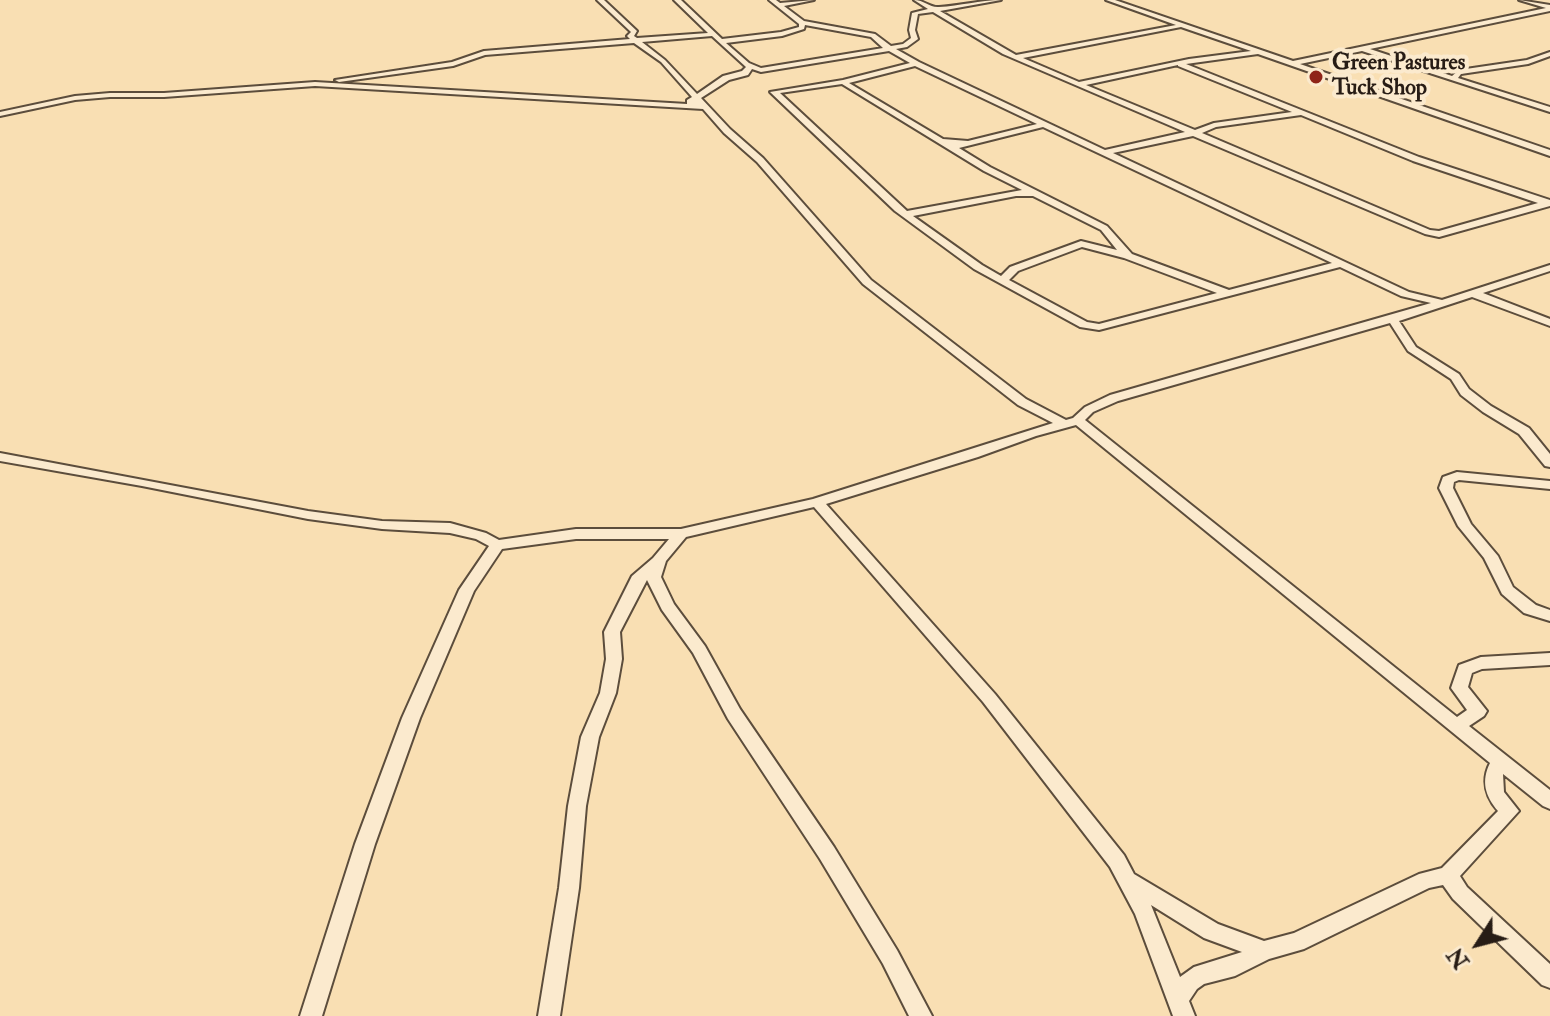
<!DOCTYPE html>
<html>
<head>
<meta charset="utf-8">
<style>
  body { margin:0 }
  #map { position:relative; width:1550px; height:1016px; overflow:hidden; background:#f9dfb3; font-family:"IM FELL Double Pica",serif }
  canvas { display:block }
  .north { position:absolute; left:1438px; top:904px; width:80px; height:80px; -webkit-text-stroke:6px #fbeace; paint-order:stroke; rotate:234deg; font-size:22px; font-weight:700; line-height:32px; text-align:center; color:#271c15 }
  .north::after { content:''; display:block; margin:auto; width:28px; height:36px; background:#271c15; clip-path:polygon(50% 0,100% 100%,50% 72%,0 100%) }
</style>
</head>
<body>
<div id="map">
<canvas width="1550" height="1016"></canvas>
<div class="north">N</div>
</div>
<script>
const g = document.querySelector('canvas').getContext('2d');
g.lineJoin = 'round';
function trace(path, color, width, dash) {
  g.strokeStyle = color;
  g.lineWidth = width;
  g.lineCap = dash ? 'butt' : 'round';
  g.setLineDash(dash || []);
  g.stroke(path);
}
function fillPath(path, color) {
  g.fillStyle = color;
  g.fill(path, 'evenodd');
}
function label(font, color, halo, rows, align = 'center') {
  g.font = font + ' "IM FELL Double Pica",serif';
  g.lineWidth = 8;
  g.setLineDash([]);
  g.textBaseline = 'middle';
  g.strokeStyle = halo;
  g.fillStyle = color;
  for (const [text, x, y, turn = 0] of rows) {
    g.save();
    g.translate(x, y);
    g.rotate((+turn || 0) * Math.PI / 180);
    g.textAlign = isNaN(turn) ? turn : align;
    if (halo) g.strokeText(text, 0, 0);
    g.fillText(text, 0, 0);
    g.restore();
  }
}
const street = new Path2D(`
  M597 0H604L637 31 634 36 637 38 708 33 674 0H681L722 39 781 32 799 27V24L769 0H776L780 3 814 0 784 6 804 21 875 34 891 46 903 44 911 38 909 30 912 13 928 9 914 0C924 0 930 8 939 7 960 6 980 0 1001 0L940 11 1016 55 1176 25 1106 0H1115L1293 61 1546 8 1519 0 1550 5V11L1370 49 1452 76 1459 70 1527 60 1550 52V56L1528 64 1461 74 1458 78 1550 107V112L1362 51 1300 64 1550 150V156L1258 54 1186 64 1419 157 1550 200V206L1439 237 1425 234 1193 136 1113 153 1409 292 1442 300 1550 265V271L1483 293 1550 319V326L1472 297 1399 321 1416 347 1459 374 1469 389 1491 406 1529 428 1550 454V467L1545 466 1519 434 1483 412 1461 395 1451 379 1408 351 1390 323 1118 401 1093 412 1085 420 1457 717 1467 710 1451 688 1459 665 1481 657 1550 653V665L1482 669 1472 673 1468 687 1487 711 1484 716 1469 726 1550 790V809L1543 806 1503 774 1504 792 1519 811 1460 876 1467 887 1550 964V988L1542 985 1453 899 1443 885 1429 888 1304 949 1269 959 1235 976 1204 984 1197 989 1189 1001 1195 1016H1173L1135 914 1110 867 983 702 814 507 686 537 666 561 661 577 674 604 705 646 740 709 834 847 897 950 932 1016H909L883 964 820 859 728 719 693 653 662 610 647 580 620 632 622 659 616 693 599 737 586 806 579 888 560 1016H538L559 888 568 806 581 737 600 693 606 659 604 632 632 576 653 558 669 539H576L502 549 474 591 420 718 375 844 322 1016H300L355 844 402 718 459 590 489 546 476 539 450 533 382 529 308 519 142 486 0 461V453L308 511 382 521 450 523 486 533 499 540 576 529H681L813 499 1053 423 1018 405 863 284 757 162 724 133 703 109 315 86 164 97H110L75 100 0 116V112L75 96 110 93H164L315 82 687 104V100L692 97 661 62 634 43 485 55 453 66 339 82 335 80 452 62 484 51 630 39 627 36 631 32ZM933 12 1003 54 1185 132 1105 150 919 62 896 49 907 47 918 39 915 30 918 14ZM805 25 871 37 883 48 761 68 749 63 726 43 782 36 804 29ZM1181 27 1251 51 1189 59 1079 82 1023 58ZM712 36 746 67 742 71 723 76 697 94 665 60 642 42ZM889 51 910 63 843 80 770 92 895 211 974 269 1080 327 1099 330 1340 267 1401 296 1431 303 1110 395 1085 407 1073 418 1066 420 1026 399 871 280 763 158 730 129 701 98 729 80 748 75 752 69 761 72ZM1178 65V66L1292 112 1214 123 1195 130 1086 85ZM915 66 1037 124 968 141 943 139 849 83ZM842 84 984 171 1022 190 907 211 780 93ZM1301 115 1413 161 1538 203 1439 231 1430 230 1202 133 1216 127ZM1043 127 1332 263 1229 290 1132 254 1107 226 990 167 959 148ZM1016 196H1033L1101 230 1117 250 1081 241 1010 267 1001 276 982 265 913 216ZM1082 247 1124 258 1217 293 1099 324 1087 322 1009 280 1018 271ZM1076 425 1490 763C1481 781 1485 796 1498 811L1442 868 1419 874 1294 933 1264 941 1218 924 1134 874 1124 855 995 694 826 504 978 457 1036 436ZM1151 905 1204 938 1242 952 1194 967 1180 977Z
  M1457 472 1550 481V489L1459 480 1454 482 1453 488 1471 524 1498 556 1513 587 1536 605 1550 610V621L1524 613 1502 594 1484 558 1458 526 1439 488 1443 477Z`);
const markers = [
  [1316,77,8,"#8f2418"]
];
const farPoinames = [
  ["Green Pastures",1332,64],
  ["Tuck Shop",1332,89]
];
trace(street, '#5c4d3c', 4);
fillPath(street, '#fbeace');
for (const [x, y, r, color] of markers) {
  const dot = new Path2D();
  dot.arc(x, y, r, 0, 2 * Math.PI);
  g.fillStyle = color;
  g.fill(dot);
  trace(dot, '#fbeace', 3);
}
label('bold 22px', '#271c15', '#fbeace', farPoinames, 'left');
</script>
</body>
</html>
